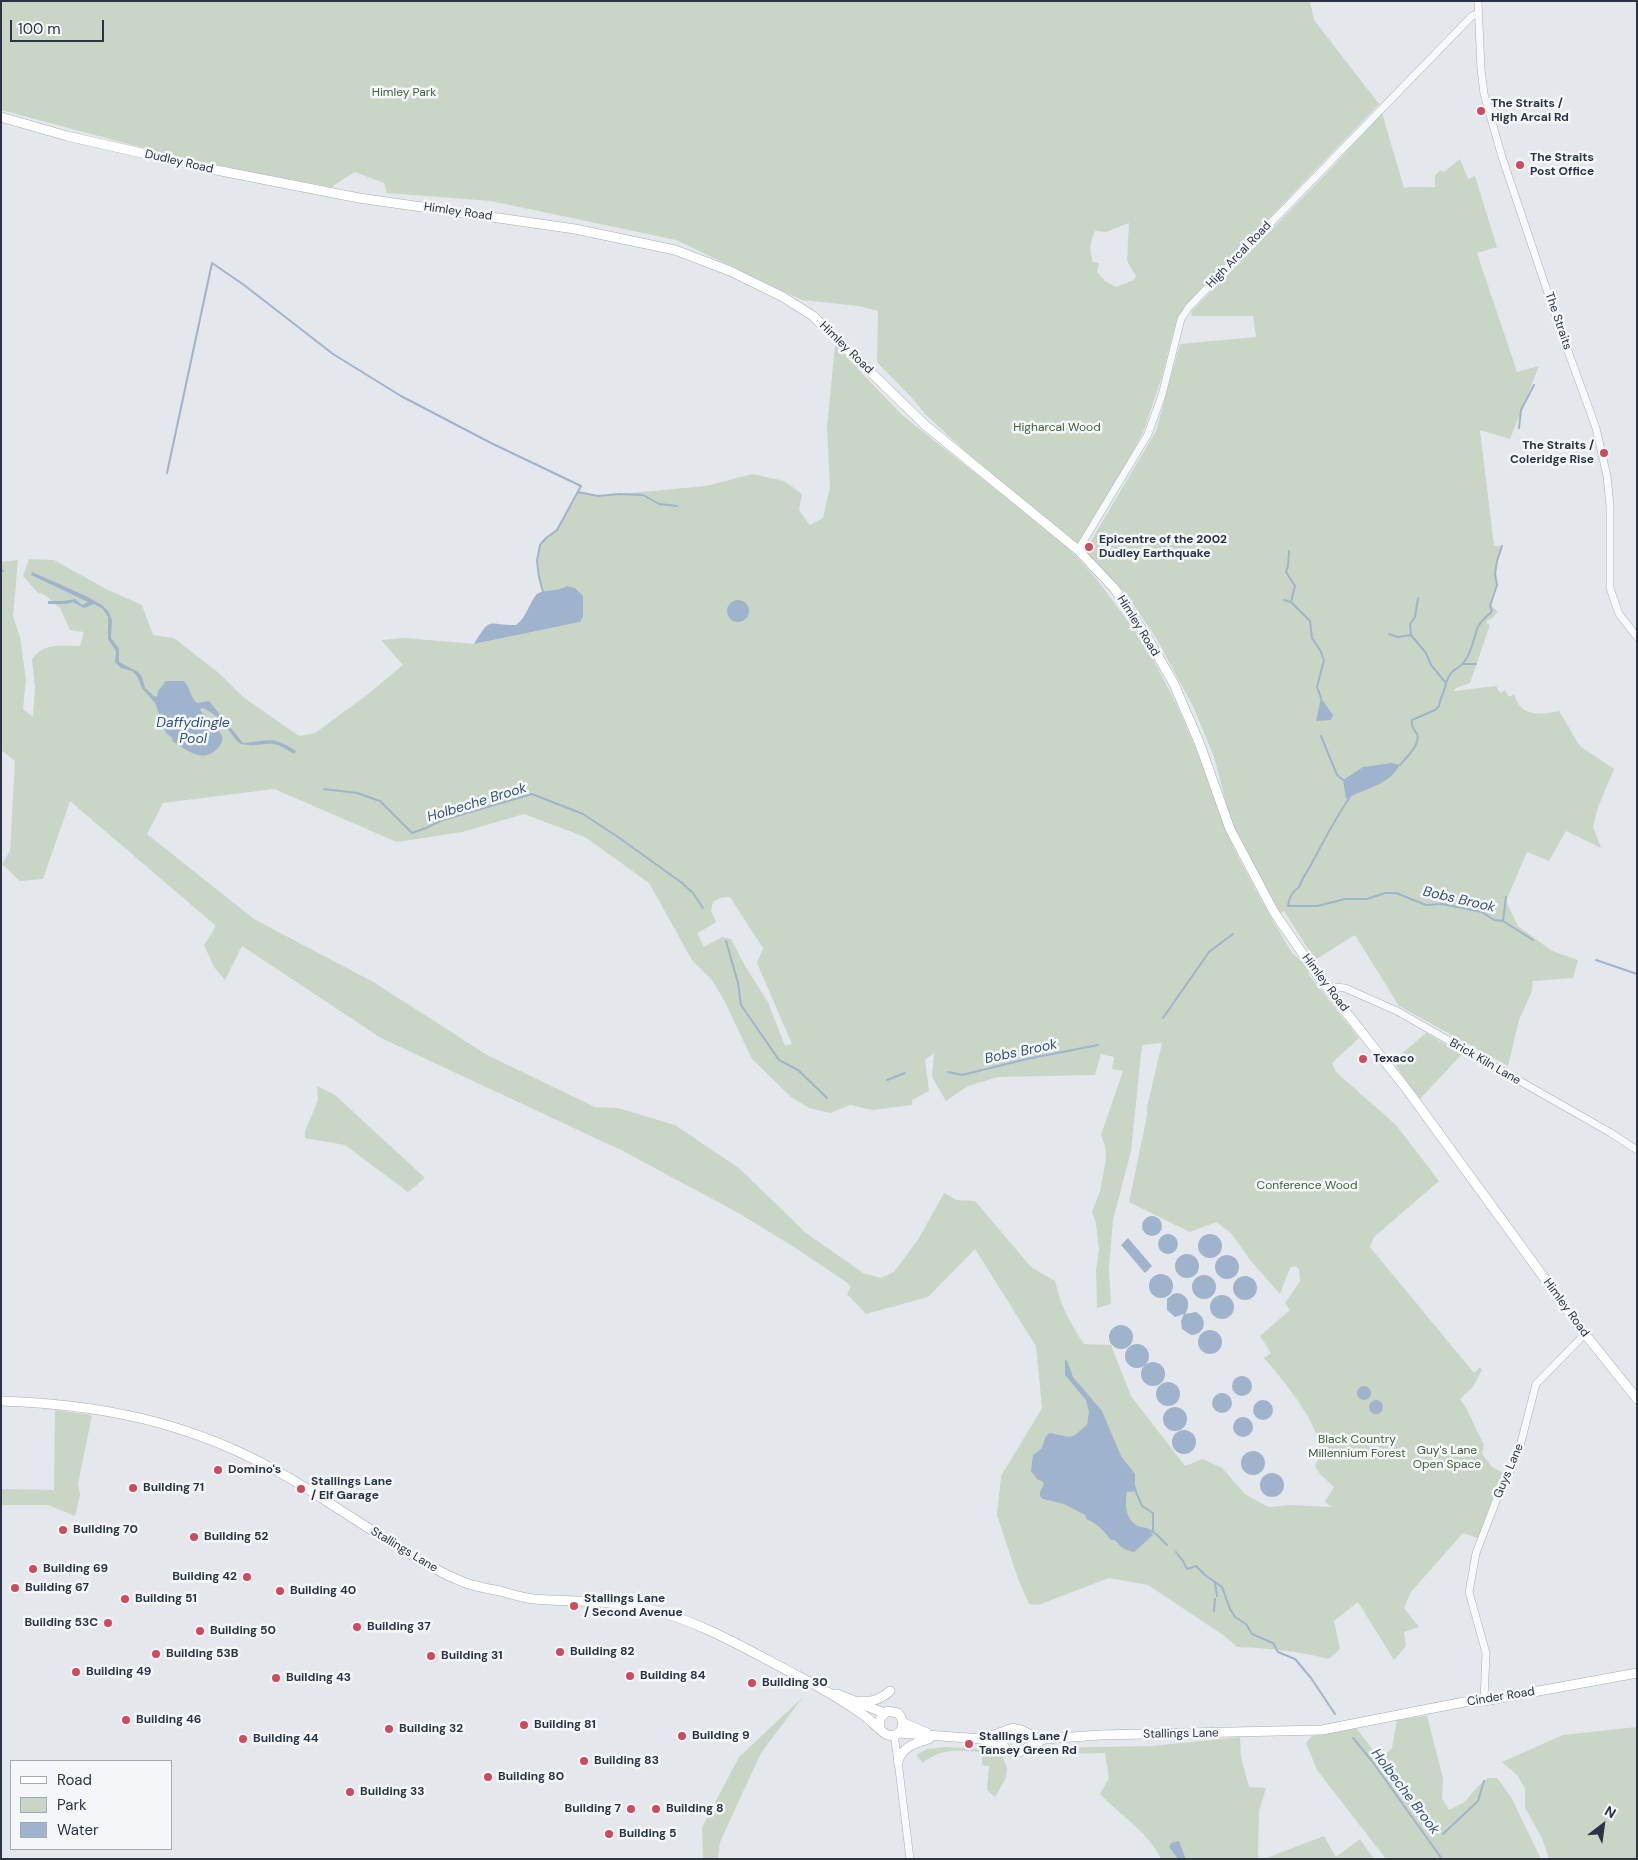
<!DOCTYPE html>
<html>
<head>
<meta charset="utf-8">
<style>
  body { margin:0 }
  #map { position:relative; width:1638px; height:1860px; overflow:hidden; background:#e4e7ec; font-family:"DM Sans",sans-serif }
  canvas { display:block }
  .frame { position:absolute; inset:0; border:2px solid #2b3445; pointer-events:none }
  .legend { position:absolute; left:10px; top:1760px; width:162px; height:90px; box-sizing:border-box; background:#f4f6f9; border:1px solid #a4a8b1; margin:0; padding:6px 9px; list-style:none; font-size:15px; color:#2b3445 }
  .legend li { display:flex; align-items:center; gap:10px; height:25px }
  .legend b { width:25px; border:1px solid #a4a8b1 }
  .north { position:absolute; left:1578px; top:1800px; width:50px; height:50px; -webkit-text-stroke:4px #f4f6f9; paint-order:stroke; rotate:30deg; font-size:14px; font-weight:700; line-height:20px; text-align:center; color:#2b3445 }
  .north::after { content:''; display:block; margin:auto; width:18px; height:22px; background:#2b3445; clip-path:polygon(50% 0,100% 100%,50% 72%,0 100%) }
  .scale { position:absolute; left:10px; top:20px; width:94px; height:22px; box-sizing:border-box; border:2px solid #2b3445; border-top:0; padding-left:6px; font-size:15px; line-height:18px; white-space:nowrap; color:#2b3445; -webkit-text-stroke:4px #f4f6f9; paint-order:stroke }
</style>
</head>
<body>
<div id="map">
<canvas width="1638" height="1860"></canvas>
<div class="frame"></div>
<ul class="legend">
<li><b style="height:6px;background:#fff"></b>Road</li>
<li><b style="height:14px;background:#c9d6c5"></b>Park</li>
<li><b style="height:14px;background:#9fb4cc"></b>Water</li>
</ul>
<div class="north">N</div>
<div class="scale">100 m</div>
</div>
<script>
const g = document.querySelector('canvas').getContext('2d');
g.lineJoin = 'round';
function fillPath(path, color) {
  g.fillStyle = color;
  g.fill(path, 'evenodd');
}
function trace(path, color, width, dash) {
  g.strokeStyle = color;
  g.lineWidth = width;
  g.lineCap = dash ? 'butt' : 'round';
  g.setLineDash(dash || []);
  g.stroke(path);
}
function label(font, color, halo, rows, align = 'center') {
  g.font = font + ' "DM Sans",sans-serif';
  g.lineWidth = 5;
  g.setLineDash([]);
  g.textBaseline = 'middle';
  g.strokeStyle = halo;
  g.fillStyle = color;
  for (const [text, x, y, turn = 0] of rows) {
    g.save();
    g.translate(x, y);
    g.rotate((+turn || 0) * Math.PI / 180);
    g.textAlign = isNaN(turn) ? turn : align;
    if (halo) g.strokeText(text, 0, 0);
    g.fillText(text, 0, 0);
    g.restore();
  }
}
const green = new Path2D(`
  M1 1H1310L1314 20 1379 104 1198 292 1177 318 1162 376 1144 430 1120 476 1078 545 978 463 925 414 912 398 877 362 878 311 859 306 802 300 676 240 491 201 387 193 384 183 355 172 331 187 251 172 170 155 1 110ZM1129 223 1127 261 1136 276 1134 280 1116 287 1105 281 1097 272 1099 263 1093 262C1089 251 1090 242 1095 231L1106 232Z
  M1382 113 1404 188C1415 186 1424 188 1435 187V175L1441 170 1444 172 1460 159 1468 179 1475 176 1497 247 1477 253 1517 372 1539 366 1510 439 1480 430 1494 546H1502L1496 567 1497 585 1492 596 1491 605 1498 612 1490 620H1487V624L1490 625 1470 683 1456 688 1454 691 1496 686 1500 693 1505 690 1509 697 1514 694C1520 716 1539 716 1559 711L1580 746 1614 769 1598 807 1593 827 1601 848 1566 831 1549 861 1527 852 1506 901 1518 926 1552 951 1578 960 1573 978 1533 981 1532 991 1519 1020 1508 1066 1399 1006 1355 935 1315 960 1284 911 1280 913 1232 825 1214 757 1193 706 1156 638 1127 595 1085 551 1156 431 1180 344 1256 337 1253 316H1191L1192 311 1325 175ZM1391 763 1350 797 1346 799 1363 767Z
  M835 345 902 415 1067 546 1095 577 1145 644 1176 703 1198 754 1219 811 1235 851 1265 907 1292 953 1306 965 1309 975 1359 1038 1332 1063 1336 1072 1396 1125 1439 1181 1374 1237 1370 1247 1474 1373 1480 1367 1482 1370 1473 1387 1460 1399 1466 1408 1484 1445 1482 1454 1492 1467 1504 1473 1499 1481 1478 1538 1463 1533 1411 1592 1404 1608 1419 1627 1404 1632 1406 1646 1394 1660 1358 1602 1334 1621 1340 1649 1329 1659C1299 1651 1268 1648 1237 1647L1223 1635 1148 1585 1109 1578 1038 1605 1029 1604 1018 1579 997 1515 1001 1476 1042 1408 1036 1346 975 1249 928 1297 866 1314 847 1294 851 1287 846 1282 797 1249 742 1215 623 1151 381 1038 242 946 225 980 214 967 204 945 216 926 70 801 43 879 20 881 2 864 10 851 15 761 1 750V562L18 560 13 616 20 637 26 680 23 709 33 717 35 687 32 659C45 642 62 646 80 646L84 632 70 630 60 608 45 595 37 592 23 576 29 559 54 560 106 589 142 605 153 635 174 638 220 674 243 697 299 736 315 733 367 695 403 665 381 640 405 638 475 644 580 622 562 590 543 592C538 574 536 559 542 541L557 530 578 492 598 496 706 486 753 474 784 481 802 494 799 510 810 525 823 518 830 487 827 427ZM274 789 397 842 462 832 524 814 585 837 649 883 692 960 712 980 725 1002 752 1059 791 1097 809 1108 830 1113 850 1105 872 1110 912 1105V1100L929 1091 925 1060 934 1053 932 1077 946 1101 968 1086 998 1077 1095 1075 1101 1054 1114 1057 1112 1069 1123 1071 1101 1135 1105 1146 1106 1159 1100 1191 1092 1212 1096 1223 1099 1250 1096 1271 1097 1308 1111 1304 1109 1268 1113 1220 1131 1151 1142 1045 1162 1043 1147 1107V1116L1129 1202 1190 1232 1216 1222 1231 1233 1250 1260 1280 1294 1290 1268 1295 1266 1299 1269 1300 1281 1285 1303 1290 1310 1260 1336 1271 1353 1264 1358C1282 1379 1319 1422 1320 1451 1320 1456 1317 1461 1315 1466L1320 1474 1334 1487 1325 1502 1332 1507 1291 1505 1268 1507 1245 1494 1222 1468 1203 1459 1185 1466 1131 1396 1111 1345 1084 1344C1070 1323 1061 1307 1055 1281L1031 1267 975 1201 957 1200 944 1193 919 1238 894 1272 881 1278 863 1273 806 1233 740 1169 675 1125 618 1108 595 1107 487 1055 375 983 254 919 147 834 163 803ZM730 897 763 948 757 963 792 1044 785 1046 768 1002 745 966 731 939 722 937 704 947 697 933 715 923 716 921 711 911 713 902 720 898ZM1375 1400 1379 1401 1383 1406 1378 1413H1373L1369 1408 1371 1402Z
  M1426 1033 1462 1054 1419 1100 1393 1061Z
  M317 1086 335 1095 425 1178 408 1192 345 1145 305 1138V1131L318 1100Z
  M55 1410 92 1415 78 1484 80 1495 75 1516 48 1505H1V1489L54 1490Z
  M803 1697 761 1753 720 1842 718 1859H703L702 1827 739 1757Z
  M1427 1716 1443 1778 1442 1798 1449 1810 1465 1802 1476 1788 1488 1778H1497L1511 1797 1541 1859H1386L1317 1770 1306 1743 1312 1736 1356 1728 1380 1759 1392 1748 1397 1720Z
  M1637 1727V1859H1549L1542 1838 1525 1808V1789L1518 1776 1502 1762 1563 1735Z
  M1240 1737 1241 1757 1249 1787 1266 1788 1259 1811 1258 1859H1186L1181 1846 1169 1847 1178 1859H1161C1150 1834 1119 1814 1100 1794L1109 1778 1105 1753 1026 1755 1044 1748 1152 1746Z
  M947 1747 996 1750 1002 1755 1007 1768 1006 1778 995 1797 987 1790 989 1766 982 1765V1752C959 1751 942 1747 923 1763L916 1755 927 1749Z
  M1324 1836 1336 1857 1360 1839 1374 1859H1264Z`);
const water = new Path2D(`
  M32 572 86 596 102 605 108 611 112 620 111 638 119 649V662L138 672 142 677 145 688 154 696 157 697 158 691 166 681H184C190 687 190 697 197 703L209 701 243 743C269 741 272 735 296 751L294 754C268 735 266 749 241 744L238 742C228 730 217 713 202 708L200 710C206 719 216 724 221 734 224 739 222 743 218 748 203 764 189 751 173 742L172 738 166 733 155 703 142 688 137 676 132 671 121 668 115 662 116 651 108 639V617L103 609 94 604 84 608 73 602 67 604H48V601H63L75 599 82 605 88 602 31 575Z
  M567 586 575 588 583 596V617L580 622 474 644C492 614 488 626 516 625 526 618 529 604 536 595 541 589 559 592 567 586Z
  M727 611a11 11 0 1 1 22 0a11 11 0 1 1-22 0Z
  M1321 698 1333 715 1331 720 1316 721Z
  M1391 763 1400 765C1388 786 1365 788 1346 799L1343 780 1363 767Z
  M1142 1226a10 10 0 1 1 20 0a10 10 0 1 1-20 0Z
  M1158 1244a10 10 0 1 1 20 0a10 10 0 1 1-20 0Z
  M1198 1246a12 12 0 1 1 24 0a12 12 0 1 1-24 0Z
  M1128 1238 1152 1266 1145 1273 1121 1245Z
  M1175 1266a12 12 0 1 1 24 0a12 12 0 1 1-24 0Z
  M1215 1267a12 12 0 1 1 24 0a12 12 0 1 1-24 0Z
  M1149 1286a12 12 0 1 1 24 0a12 12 0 1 1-24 0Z
  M1192 1287a12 12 0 1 1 24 0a12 12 0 1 1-24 0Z
  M1233 1288a12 12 0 1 1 24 0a12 12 0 1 1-24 0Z
  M1177 1293C1189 1295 1191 1305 1185 1314L1196 1312C1209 1319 1205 1335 1191 1335L1182 1329 1181 1321 1184 1314 1175 1317 1167 1310V1299L1173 1294Z
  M1210 1307a12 12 0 1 1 24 0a12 12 0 1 1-24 0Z
  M1109 1337a12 12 0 1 1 24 0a12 12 0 1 1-24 0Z
  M1198 1342a12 12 0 1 1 24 0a12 12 0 1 1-24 0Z
  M1125 1356a12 12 0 1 1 24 0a12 12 0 1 1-24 0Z
  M1065 1360 1067 1361 1073 1377 1102 1411 1121 1456 1135 1474V1485L1137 1491 1127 1492C1124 1508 1127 1527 1147 1528L1153 1535 1134 1552C1125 1550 1120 1547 1115 1540H1111C1103 1530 1097 1523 1086 1519L1085 1515 1064 1504 1043 1499 1040 1496V1492L1044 1484 1042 1481 1038 1480 1031 1471 1033 1455 1041 1449C1045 1443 1043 1437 1050 1433L1069 1437 1075 1435 1087 1425 1089 1412 1086 1400 1065 1375Z
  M1141 1374a12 12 0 1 1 24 0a12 12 0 1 1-24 0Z
  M1232 1386a10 10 0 1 1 20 0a10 10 0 1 1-20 0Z
  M1156 1394a12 12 0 1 1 24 0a12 12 0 1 1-24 0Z
  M1357 1393a7 7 0 1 1 14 0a7 7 0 1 1-14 0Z
  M1212 1403a10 10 0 1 1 20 0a10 10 0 1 1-20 0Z
  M1253 1410a10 10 0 1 1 20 0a10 10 0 1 1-20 0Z
  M1369 1407a7 7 0 1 1 14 0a7 7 0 1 1-14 0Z
  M1163 1419a12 12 0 1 1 24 0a12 12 0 1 1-24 0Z
  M1233 1427a10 10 0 1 1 20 0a10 10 0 1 1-20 0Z
  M1172 1442a12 12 0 1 1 24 0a12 12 0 1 1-24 0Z
  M1241 1463a12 12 0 1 1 24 0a12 12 0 1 1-24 0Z
  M1260 1485a12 12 0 1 1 24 0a12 12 0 1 1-24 0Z
  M1179 1841 1186 1859H1178L1169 1847 1171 1843Z`);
const stream = new Path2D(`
  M1519 428 1521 410 1534 385
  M167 473 212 263 244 285 333 354 401 396 491 443 581 486 557 530 546 538 540 545 537 561 539 577 543 592
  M578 492 598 496 619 494 643 495 659 504 677 506
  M1289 551 1288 566 1286 572 1295 586 1291 602 1310 621 1312 638 1320 650 1324 660 1317 687 1321 698
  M1 571H3
  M1284 600 1291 602
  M1389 634 1398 637 1411 635
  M1462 664H1476
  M1446 683C1452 667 1456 672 1464 662 1471 654 1474 639 1477 629 1480 621 1487 617 1492 611L1490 606 1497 585 1495 574 1497 561 1502 546
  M1321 736 1337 775 1343 780
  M1400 765C1406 758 1421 744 1417 734 1414 729 1411 727 1412 720L1435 710 1439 706C1440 697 1445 692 1446 683L1431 665 1426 653 1411 635 1410 624 1415 617 1418 598
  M324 789 357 793 380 801 412 833 426 828 443 820 532 794 583 814 618 837 682 883 693 893 703 908
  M1350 797C1336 817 1324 840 1312 863 1308 871 1302 878 1299 887 1292 892 1289 897 1288 906H1317L1345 899H1367L1385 893H1396L1426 905 1442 904 1482 912 1494 920 1503 921 1533 940
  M1503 921 1506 897
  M726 941 738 983 741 1005 779 1060 798 1070 827 1098
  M1596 960 1637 974
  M1163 1018 1209 952 1233 934
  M948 1072 962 1075 1027 1059 1098 1045
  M887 1080 905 1073
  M1136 1492 1142 1506 1153 1513V1531
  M1149 1530 1156 1534 1167 1545
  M1176 1552 1183 1561 1187 1569 1196 1566 1205 1575 1222 1587 1230 1609 1235 1617 1246 1624 1252 1634 1273 1643 1278 1652 1295 1659 1311 1678 1335 1714
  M1215 1583 1217 1596
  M1214 1611 1215 1599
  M1353 1738 1372 1761 1442 1859
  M1443 1834 1478 1801 1484 1781`);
const minor = new Path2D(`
  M1478 1 1481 69 1484 94 1502 157 1560 329 1596 428 1607 476 1610 506V588L1619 614 1637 637
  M1078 550 1148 434 1162 395 1181 319 1189 307 1472 16 1479 13
  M1329 989 1334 987 1345 988 1397 1011 1611 1133 1637 1150
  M1484 1701 1486 1653 1469 1592 1476 1553 1496 1501 1518 1454 1536 1384 1585 1334
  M894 1735 898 1761 910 1859`);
const major = new Path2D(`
  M1 117 67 136 216 170 359 198 575 229 675 250 730 271 783 297 813 316 925 425 1078 550 1114 588 1147 637 1174 684 1199 742 1230 829 1274 912 1320 979 1408 1091 1585 1334 1637 1399
  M1 1401C116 1405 208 1427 306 1488 337 1508 368 1528 400 1548 421 1561 442 1574 466 1583 477 1587 489 1589 500 1591 511 1594 523 1598 534 1599 573 1602 611 1600 649 1609 701 1621 753 1653 800 1677 822 1688 845 1702 865 1716 872 1721 880 1732 888 1735 903 1739 906 1721 898 1713L887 1711 880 1719V1729
  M837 1694 884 1713
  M861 1701C873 1702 881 1699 890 1691
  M904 1723 927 1733
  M1005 1732 1002 1742 1004 1747 1008 1751 1017 1753 1044 1739 1100 1735 1322 1730 1464 1702 1484 1701 1637 1673
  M898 1733 983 1739 1004 1747
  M983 1739 1013 1728 1021 1730 1041 1740
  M898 1761C903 1746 916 1743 929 1739`);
const markers = [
  [1481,111,5,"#d1495b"],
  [1520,165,5,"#d1495b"],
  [1604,453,5,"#d1495b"],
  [1089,547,5,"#d1495b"],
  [1363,1059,5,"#d1495b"],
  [218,1470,5,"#d1495b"],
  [133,1488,5,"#d1495b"],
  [301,1489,5,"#d1495b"],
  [63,1530,5,"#d1495b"],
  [194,1537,5,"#d1495b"],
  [33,1569,5,"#d1495b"],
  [247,1577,5,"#d1495b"],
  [15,1588,5,"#d1495b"],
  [280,1591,5,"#d1495b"],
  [125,1599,5,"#d1495b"],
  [574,1606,5,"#d1495b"],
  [108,1623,5,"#d1495b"],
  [357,1627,5,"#d1495b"],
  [200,1631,5,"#d1495b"],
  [560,1652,5,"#d1495b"],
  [156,1654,5,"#d1495b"],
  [431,1656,5,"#d1495b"],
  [76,1672,5,"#d1495b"],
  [630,1676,5,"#d1495b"],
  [276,1678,5,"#d1495b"],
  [752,1683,5,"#d1495b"],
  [126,1720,5,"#d1495b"],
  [524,1725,5,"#d1495b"],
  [389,1729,5,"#d1495b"],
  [682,1736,5,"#d1495b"],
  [243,1739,5,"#d1495b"],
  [969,1744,5,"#d1495b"],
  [584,1761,5,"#d1495b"],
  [488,1777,5,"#d1495b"],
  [350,1792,5,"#d1495b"],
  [631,1809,5,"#d1495b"],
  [656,1809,5,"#d1495b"],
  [609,1834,5,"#d1495b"]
];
const parkNames = [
  ["Himley Park",404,93],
  ["Higharcal Wood",1057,428],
  ["Conference Wood",1307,1186],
  ["Black Country",1357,1440],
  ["Millennium Forest",1357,1454],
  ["Guy's Lane",1447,1451],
  ["Open Space",1447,1465]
];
const poiNames = [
  ["The Straits /",1491,104],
  ["High Arcal Rd",1491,118],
  ["The Straits",1530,158],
  ["Post Office",1530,172],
  ["The Straits /",1594,446,"right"],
  ["Coleridge Rise",1594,460,"right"],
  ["Epicentre of the 2002",1099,540],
  ["Dudley Earthquake",1099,554],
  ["Texaco",1373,1059],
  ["Domino's",228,1470],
  ["Stallings Lane",311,1482],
  ["/ Elf Garage",311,1496],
  ["Building 71",143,1488],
  ["Building 70",73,1530],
  ["Building 52",204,1537],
  ["Building 69",43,1569],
  ["Building 42",237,1577,"right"],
  ["Building 67",25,1588],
  ["Building 40",290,1591],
  ["Building 51",135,1599],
  ["Stallings Lane",584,1599],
  ["/ Second Avenue",584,1613],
  ["Building 53C",98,1623,"right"],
  ["Building 37",367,1627],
  ["Building 50",210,1631],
  ["Building 82",570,1652],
  ["Building 53B",166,1654],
  ["Building 31",441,1656],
  ["Building 49",86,1672],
  ["Building 84",640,1676],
  ["Building 43",286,1678],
  ["Building 30",762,1683],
  ["Building 46",136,1720],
  ["Building 81",534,1725],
  ["Building 32",399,1729],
  ["Building 9",692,1736],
  ["Stallings Lane /",979,1737],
  ["Tansey Green Rd",979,1751],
  ["Building 44",253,1739],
  ["Building 83",594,1761],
  ["Building 80",498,1777],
  ["Building 33",360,1792],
  ["Building 7",621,1809,"right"],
  ["Building 8",666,1809],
  ["Building 5",619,1834]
];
const streetNames = [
  ["Dudley Road",179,162,13],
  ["Himley Road",458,212,8],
  ["High Arcal Road",1239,255,-46],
  ["The Straits",1558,321,71],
  ["Himley Road",846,348,44],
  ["Himley Road",1138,626,58],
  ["Himley Road",1325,983,53],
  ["Brick Kiln Lane",1485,1062,30],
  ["Himley Road",1566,1308,54],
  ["Guys Lane",1509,1471,-67],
  ["Stallings Lane",404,1550,31],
  ["Cinder Road",1501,1697,-9],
  ["Stallings Lane",1181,1734,-1]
];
const waterNames = [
  ["Daffydingle",193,723],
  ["Pool",193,739],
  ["Holbeche Brook",477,803,-17],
  ["Bobs Brook",1459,900,13],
  ["Bobs Brook",1021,1052,-12],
  ["Holbeche Brook",1405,1792,53]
];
fillPath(green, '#c9d6c5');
fillPath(water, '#9fb4cc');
trace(stream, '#9fb4cc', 2);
trace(minor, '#a9aeb7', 8);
trace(major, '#a3abb8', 10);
trace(minor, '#f7f8fa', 7);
trace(major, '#fff', 9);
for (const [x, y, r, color] of markers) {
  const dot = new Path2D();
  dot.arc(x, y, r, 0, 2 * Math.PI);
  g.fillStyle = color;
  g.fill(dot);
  trace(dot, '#f4f6f9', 2);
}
label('12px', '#3f6138', '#f4f6f9', parkNames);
label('bold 12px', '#2b3445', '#f4f6f9', poiNames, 'left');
label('12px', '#2b3445', '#f4f6f9', streetNames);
label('italic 14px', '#34527a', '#f4f6f9', waterNames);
</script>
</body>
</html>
